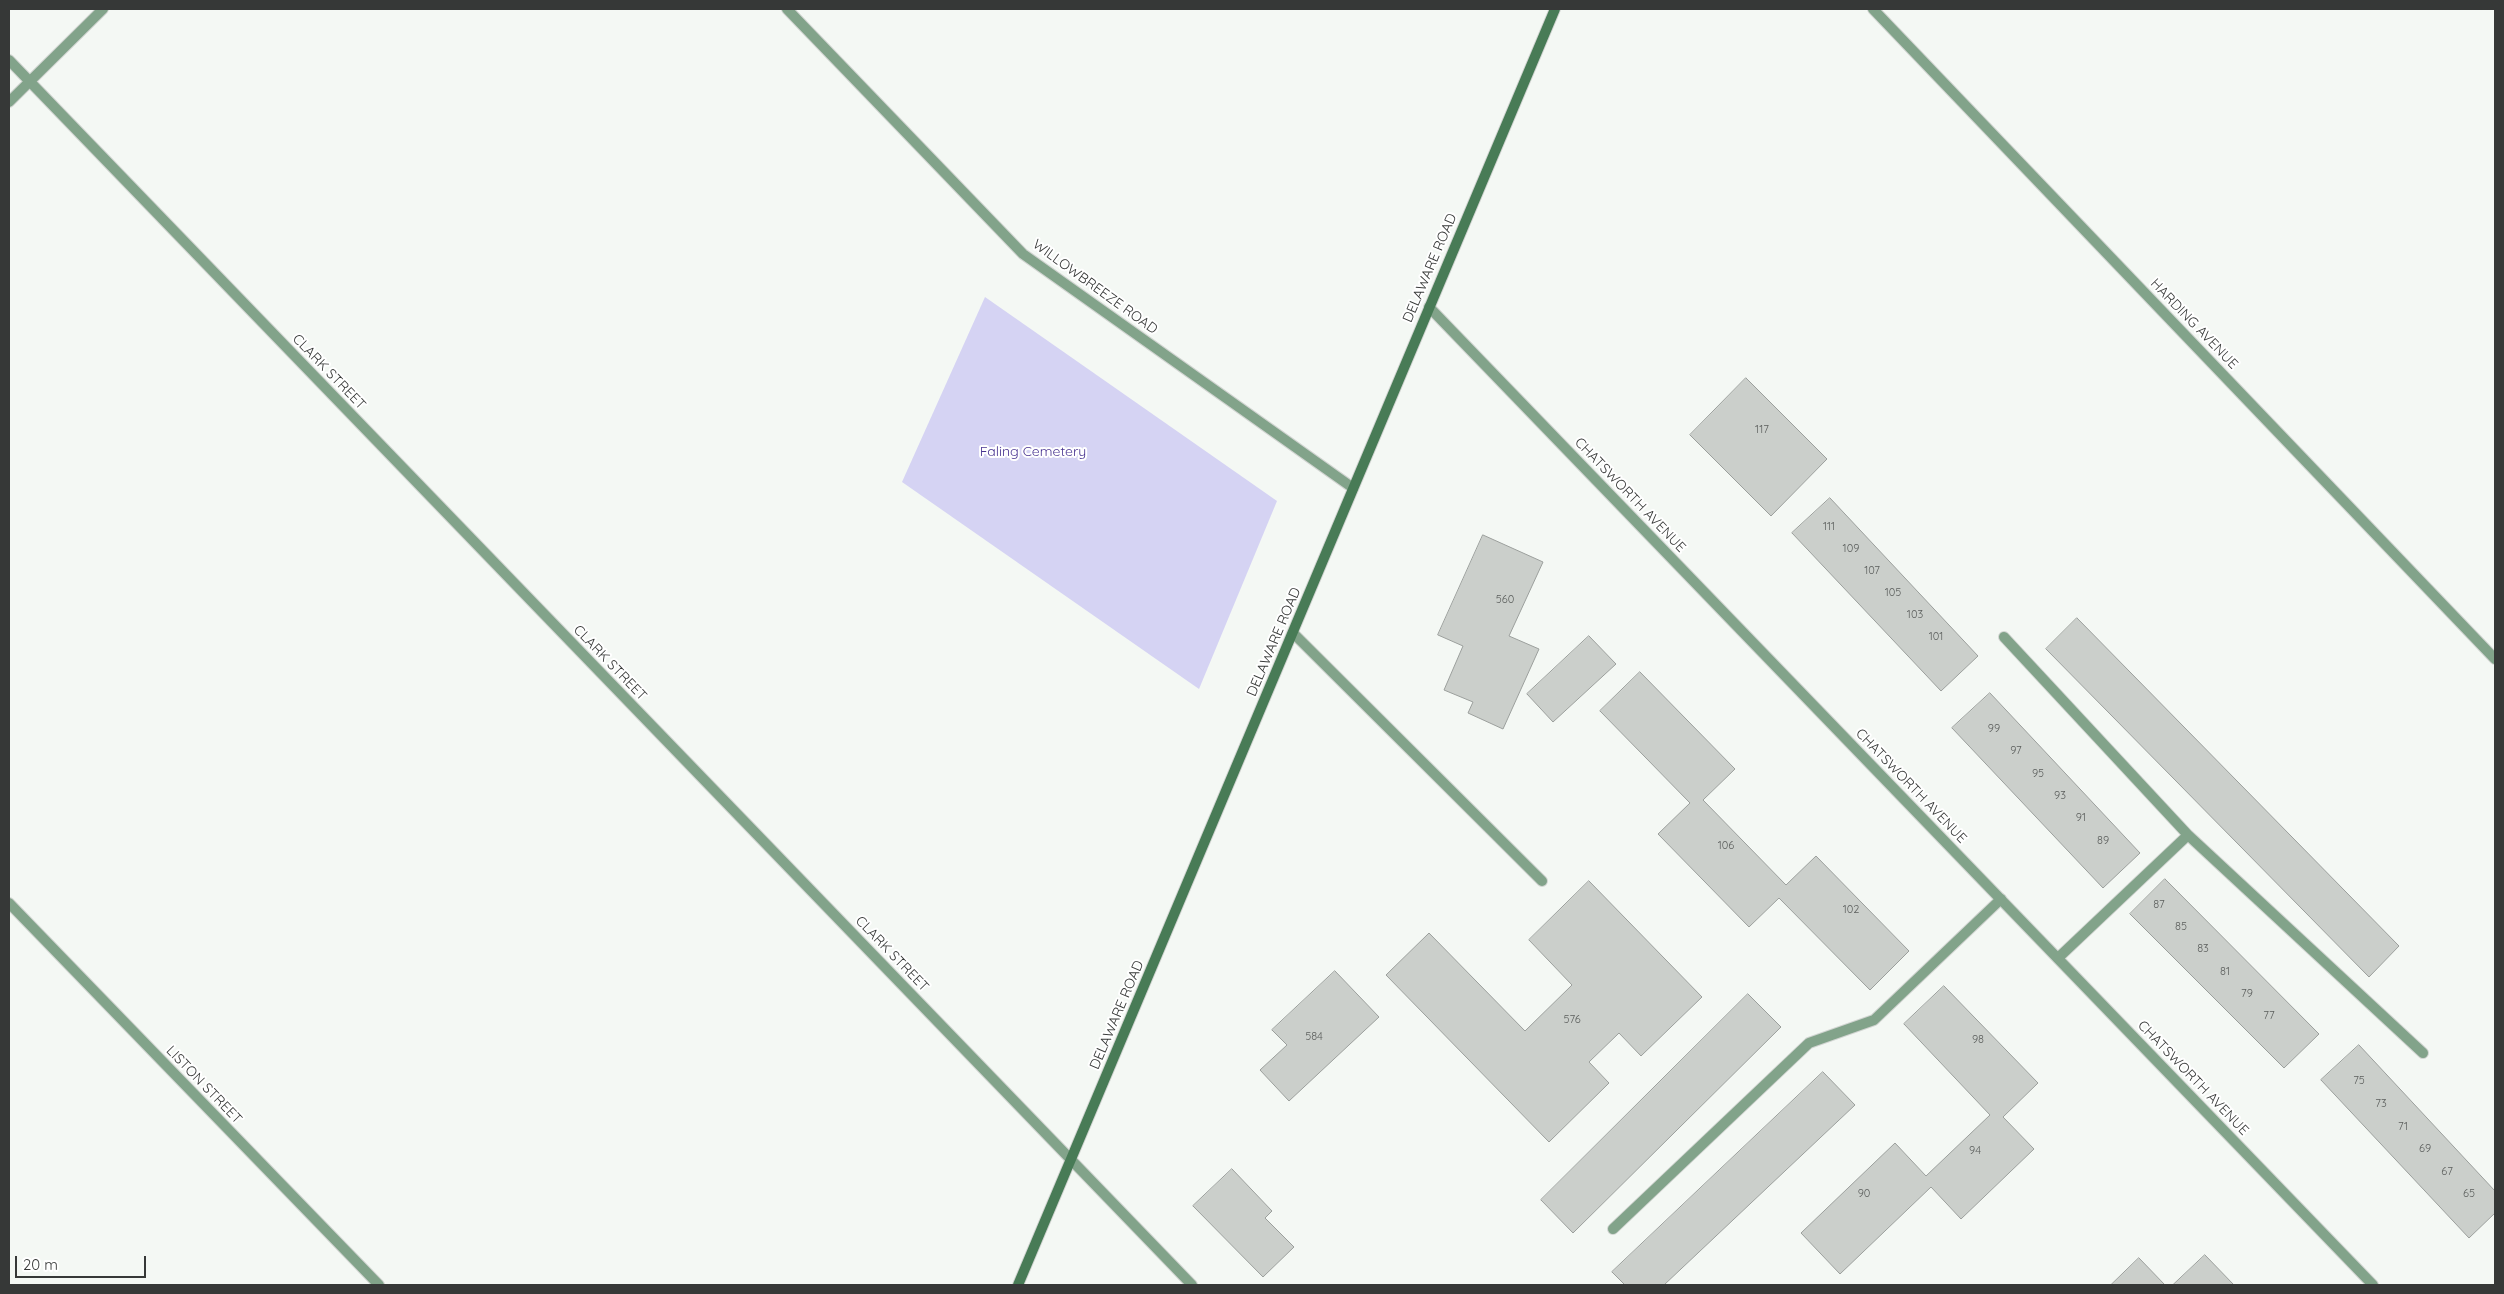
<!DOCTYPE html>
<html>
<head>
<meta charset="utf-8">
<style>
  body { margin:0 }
  #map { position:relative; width:2504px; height:1294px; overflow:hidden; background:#f4f8f4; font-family:Quicksand,sans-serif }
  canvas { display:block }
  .frame { position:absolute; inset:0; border:10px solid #363837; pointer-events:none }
  .scale { position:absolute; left:15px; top:1256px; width:131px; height:22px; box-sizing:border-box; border:2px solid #363837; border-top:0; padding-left:6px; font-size:15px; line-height:18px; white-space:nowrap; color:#363837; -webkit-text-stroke:4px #fff; paint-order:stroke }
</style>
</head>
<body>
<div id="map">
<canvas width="2504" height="1294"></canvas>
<div class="frame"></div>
<div class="scale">20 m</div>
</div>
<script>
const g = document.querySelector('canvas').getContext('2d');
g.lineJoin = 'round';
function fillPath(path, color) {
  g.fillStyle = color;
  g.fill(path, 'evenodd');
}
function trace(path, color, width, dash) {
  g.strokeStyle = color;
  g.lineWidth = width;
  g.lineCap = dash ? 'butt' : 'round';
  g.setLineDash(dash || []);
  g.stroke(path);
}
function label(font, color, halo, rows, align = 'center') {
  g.font = font + ' Quicksand,sans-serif';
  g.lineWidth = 4;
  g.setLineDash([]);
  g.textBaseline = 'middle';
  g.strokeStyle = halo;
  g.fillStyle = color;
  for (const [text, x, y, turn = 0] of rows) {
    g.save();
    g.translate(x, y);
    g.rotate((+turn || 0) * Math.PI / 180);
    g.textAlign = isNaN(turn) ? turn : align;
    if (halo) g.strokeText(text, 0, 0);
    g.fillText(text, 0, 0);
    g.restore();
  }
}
const green = new Path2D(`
  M985 297 1277 501 1199 689 902 482Z`);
const building = new Path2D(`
  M1746 378 1827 459 1771 516 1690 435Z
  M1830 498 1978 656 1941 691 1792 533Z
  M1483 535 1543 562 1509 636 1539 649 1503 729 1468 713 1473 702 1444 690 1463 646 1438 635Z
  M2077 618 2399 946 2369 977 2046 649Z
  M1589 636 1616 664 1553 722 1527 694Z
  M1640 672 1735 769 1703 800 1786 885 1816 856 1909 951 1870 990 1779 898 1749 927 1658 834 1690 803 1600 711Z
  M1990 693 2140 853 2103 888 1952 728Z
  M2165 879 2319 1034 2284 1068 2130 914Z
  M1589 881 1702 997 1641 1056 1619 1033 1589 1062 1609 1083 1549 1142 1386 975 1429 933 1525 1031 1572 985 1529 940Z
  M1335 971 1379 1017 1289 1101 1260 1070 1287 1045 1272 1030Z
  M1944 986 2038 1083 2003 1117 2034 1149 1961 1219 1931 1187 1840 1274 1801 1233 1895 1143 1926 1176 1990 1115 1904 1024Z
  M1748 994 1781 1027 1573 1233 1541 1200Z
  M2359 1045 2495 1191V1213L2469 1238 2321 1080Z
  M1823 1072 1855 1105 1664 1285H1625L1612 1272Z
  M1232 1169 1272 1211 1265 1218 1294 1247 1263 1277 1193 1206Z
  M2205 1255 2234 1285H2173Z
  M2139 1258 2165 1285H2111Z`);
const lane = new Path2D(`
  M1293 633 1542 881
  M2004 637 2188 835 2058 958
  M2188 835 2423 1053
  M1613 1229 1809 1043 1874 1020 2001 899`);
const street = new Path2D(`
  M787 9 1023 254 1353 488
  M1873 9 2495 659
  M9 60 1192 1285
  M9 102 103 9
  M1429 307 2373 1285
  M9 903 379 1285`);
const secondary = new Path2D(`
  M1018 1285 1555 9`);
const numberNames = [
  ["117",1762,430],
  ["111",1829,527],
  ["109",1851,549],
  ["107",1872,571],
  ["105",1893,593],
  ["560",1505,600],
  ["103",1915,615],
  ["101",1936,637],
  ["99",1994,729],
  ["97",2016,751],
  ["95",2038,774],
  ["93",2060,796],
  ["91",2081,818],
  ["89",2103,841],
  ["106",1726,846],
  ["87",2159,905],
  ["102",1851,910],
  ["85",2181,927],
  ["83",2203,949],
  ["81",2225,972],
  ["79",2247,994],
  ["77",2269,1016],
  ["576",1572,1020],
  ["584",1314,1037],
  ["98",1978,1040],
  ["75",2359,1081],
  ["73",2381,1104],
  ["71",2403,1127],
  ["69",2425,1149],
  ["94",1975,1151],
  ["67",2447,1172],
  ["90",1864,1194],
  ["65",2469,1194]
];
const streetNames = [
  ["DELAWARE ROAD",1430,268,-67],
  ["WILLOWBREEZE ROAD",1095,287,36],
  ["HARDING AVENUE",2194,324,46],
  ["CLARK STREET",329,372,46],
  ["CHATSWORTH AVENUE",1630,495,46],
  ["DELAWARE ROAD",1274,642,-67],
  ["CLARK STREET",610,663,46],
  ["CHATSWORTH AVENUE",1911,786,46],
  ["CLARK STREET",892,954,46],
  ["DELAWARE ROAD",1117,1015,-67],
  ["CHATSWORTH AVENUE",2193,1078,46],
  ["LISTON STREET",204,1085,46]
];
const parkNames = [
  ["Faling Cemetery",1033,452]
];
fillPath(green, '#d5d3f3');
fillPath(building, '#cbcfcb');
trace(building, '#9b9f9c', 1);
trace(lane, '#d2d5d2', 12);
trace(street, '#d2d5d2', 12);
trace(secondary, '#d2d5d2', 12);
trace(lane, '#82a38a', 10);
trace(street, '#82a38a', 10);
trace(secondary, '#487b56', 10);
label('11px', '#5b5e5c', null, numberNames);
label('14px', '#363837', '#fff', streetNames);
label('14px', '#483390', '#fff', parkNames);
</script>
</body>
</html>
